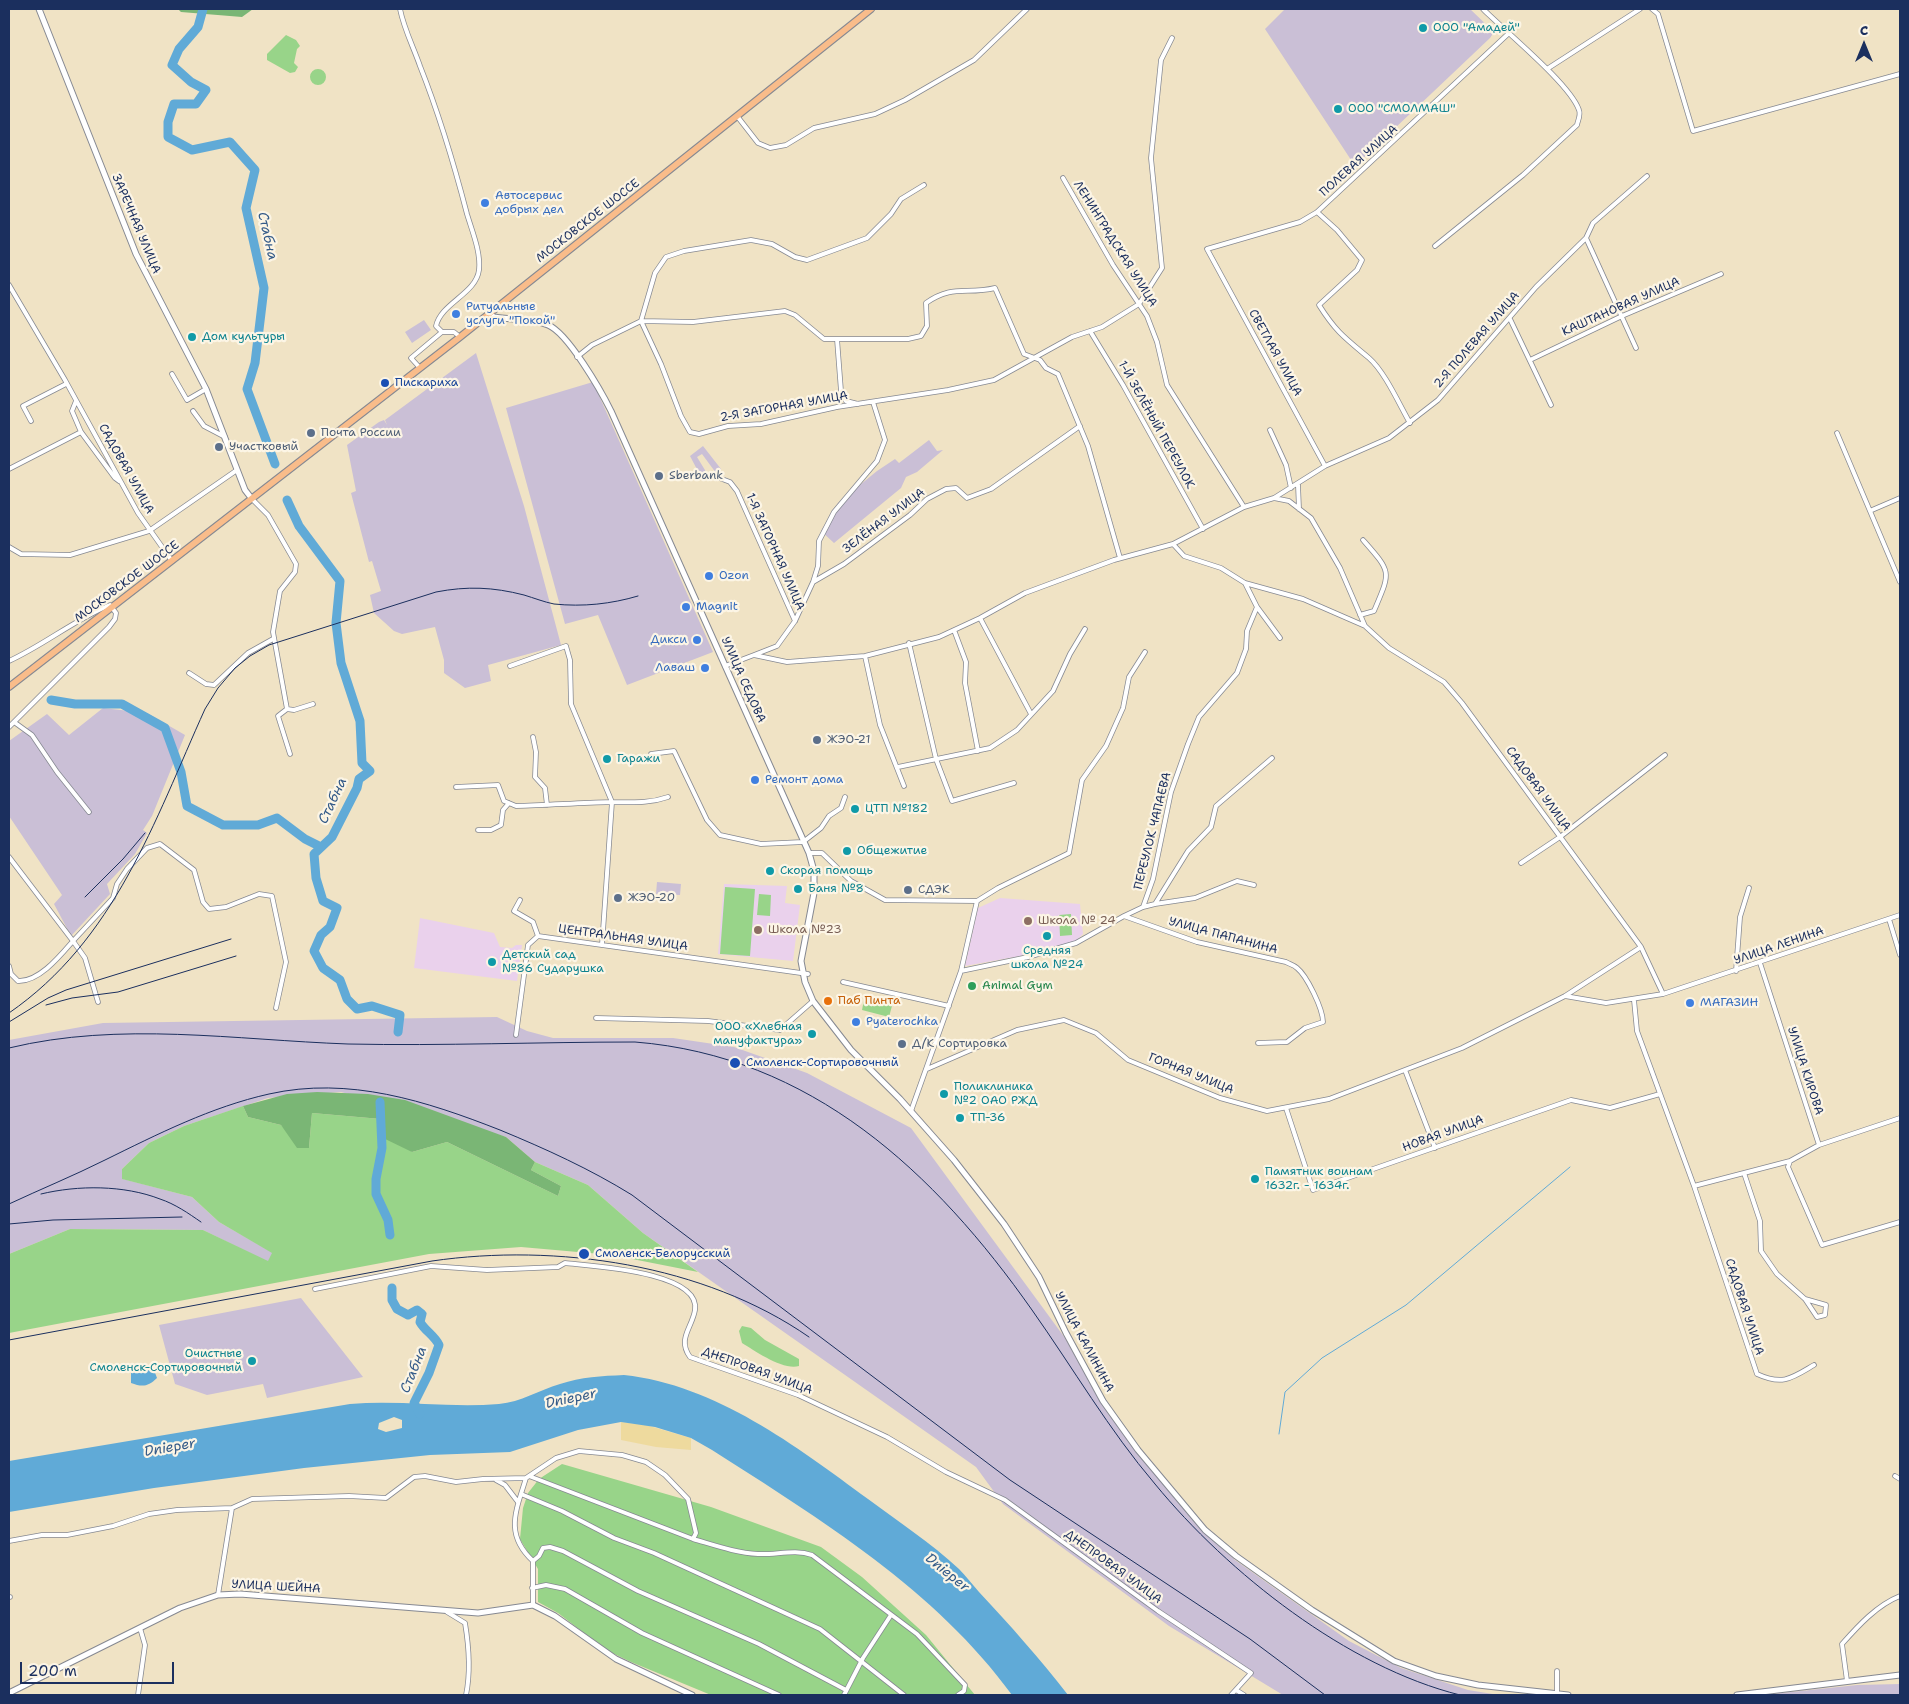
<!DOCTYPE html>
<html>
<head>
<meta charset="utf-8">
<style>
  body { margin:0 }
  #map { position:relative; width:1909px; height:1704px; overflow:hidden; background:#f0e3c5; font-family:"Shantell Sans",sans-serif }
  canvas { display:block }
  .frame { position:absolute; inset:0; border:10px solid #1b2f5e; pointer-events:none }
  .north { position:absolute; left:1839px; top:20px; width:50px; height:50px; -webkit-text-stroke:4px #fcf5e5; paint-order:stroke; rotate:0deg; font-size:14px; font-weight:700; line-height:20px; text-align:center; color:#1b2f5e }
  .north::after { content:''; display:block; margin:auto; width:18px; height:22px; background:#1b2f5e; clip-path:polygon(50% 0,100% 100%,50% 72%,0 100%) }
  .scale { position:absolute; left:20px; top:1662px; width:154px; height:22px; box-sizing:border-box; border:2px solid #1b2f5e; border-top:0; padding-left:6px; font-size:15px; line-height:18px; white-space:nowrap; color:#1b2f5e; -webkit-text-stroke:4px #fcf5e5; paint-order:stroke }
</style>
</head>
<body>
<div id="map">
<canvas width="1909" height="1704"></canvas>
<div class="frame"></div>
<div class="north">С</div>
<div class="scale">200 m</div>
</div>
<script>
const g = document.querySelector('canvas').getContext('2d');
g.lineJoin = 'round';
function fillPath(path, color) {
  g.fillStyle = color;
  g.fill(path, 'evenodd');
}
function trace(path, color, width, dash) {
  g.strokeStyle = color;
  g.lineWidth = width;
  g.lineCap = dash ? 'butt' : 'round';
  g.setLineDash(dash || []);
  g.stroke(path);
}
function label(font, color, halo, rows, align = 'center') {
  g.font = font + ' "Shantell Sans",sans-serif';
  g.lineWidth = 4.5;
  g.setLineDash([]);
  g.textBaseline = 'middle';
  g.strokeStyle = halo;
  g.fillStyle = color;
  for (const [text, x, y, turn = 0] of rows) {
    g.save();
    g.translate(x, y);
    g.rotate((+turn || 0) * Math.PI / 180);
    g.textAlign = isNaN(turn) ? turn : align;
    if (halo) g.strokeText(text, 0, 0);
    g.fillText(text, 0, 0);
    g.restore();
  }
}
const built = new Path2D(`
  M724 884 787 886 785 903 800 905 793 961 718 954Z
  M1000 898 1080 904 1083 934 1075 942 1020 956 965 966 978 908Z
  M420 918 494 933 500 947 512 948 516 945H522L517 981 414 968Z`);
const industrial = new Path2D(`
  M1285 9H1470L1494 32 1490 38 1355 166 1265 29Z
  M424 320 431 330 412 343 405 332Z
  M476 353 524 506 561 645 488 665 491 681 465 688 444 673V660L435 627 402 634 394 631 374 613 370 595 381 591 372 561 369 562 351 493 356 491 347 445 379 422 384 420 387 425 385 420Z
  M593 382 713 652 627 685 598 615 565 624 506 408Z
  M929 440 937 451 943 450 917 472 906 477 901 488 834 543 821 531 838 503 877 471 895 459 899 463Z
  M703 446 721 469 716 473 702 454 697 457 708 475 702 479 690 456Z
  M103 708 147 713 185 735 152 816 143 830 147 833 135 854 107 884 110 894 71 936 54 904 62 895 9 816V741L47 714 69 735Z
  M657 882 681 884 680 895 656 894Z
  M497 1017 527 1031 553 1038H673L734 1047 807 1073 911 1128 1065 1338 1101 1403 1204 1531 1235 1560 1349 1641 1401 1668 1468 1690 1499 1695H1283L1169 1626 1003 1504 976 1467 643 1233 588 1185 535 1162 506 1137 341 1092 268 1098 184 1126 149 1143 122 1169 123 1179 192 1197 219 1222 273 1253 268 1262 203 1230 70 1229 9 1254V1040L103 1023Z
  M301 1298 363 1377 267 1398 263 1384 207 1395 175 1384 159 1325Z
  M1900 1684V1695H1763L1857 1685Z`);
const green = new Path2D(`
  M286 35 296 40 300 46 297 49 294 63 298 67 295 72 290 73 267 60V54Z
  M310 77a8 8 0 1 1 16 0a8 8 0 1 1-16 0Z
  M725 887 755 889 750 956 720 954Z
  M759 894 771 895 770 916 757 915Z
  M1071 914 1072 935 1060 936 1059 915Z
  M865 995 893 1002 889 1017 862 1010Z
  M243 1106 248 1117 281 1125 309 1148 312 1113 381 1119 412 1152 447 1142 558 1196 561 1186 531 1170 535 1162 588 1185 643 1233 698 1272 612 1255 521 1247 429 1254 9 1333V1254L70 1229 203 1230 268 1261 272 1253 219 1222 192 1197 122 1179V1169L149 1143 184 1126Z
  M742 1326 751 1328 765 1340 799 1359V1366C784 1371 755 1351 742 1343L739 1331Z
  M562 1464 711 1507 821 1547 862 1577 926 1635 975 1695H711L631 1662 606 1650 558 1613 538 1602V1569L520 1539 523 1508 528 1493 539 1479Z`);
const forest = new Path2D(`
  M178 9H253L242 17 181 12Z
  M317 1092 368 1094 405 1100 506 1137 535 1162 531 1170 561 1186 558 1196 447 1142 412 1152 381 1137V1119L312 1113 309 1148H297L281 1125 248 1117 243 1106 287 1094Z`);
const sand = new Path2D(`
  M621 1422 646 1425 691 1438V1450L656 1447 621 1440Z`);
const water = new Path2D(`
  M149 1365 154 1370 157 1378C148 1387 142 1387 131 1383V1373L142 1366Z
  M624 1375C716 1385 796 1446 868 1499 899 1522 931 1543 959 1569 966 1576 972 1584 979 1592 1010 1625 1040 1659 1068 1695H1012C936 1590 820 1519 712 1450L691 1438 655 1427 621 1422 578 1430 510 1452 430 1455 304 1468 154 1488 9 1512V1461L350 1404C400 1400 449 1408 499 1404 521 1402 539 1390 560 1384 581 1377 602 1376 624 1375ZM394 1417 402 1420V1428L386 1432 378 1429 379 1423Z`);
const stream = new Path2D(`
  M1279 1434 1285 1392 1322 1358 1406 1305 1570 1167`);
const river = new Path2D(`
  M203 9 198 27 179 49 172 65 191 82 206 90 196 104H174L168 122V137L192 150 230 142 255 170 246 208 264 288 255 363 247 389 275 464
  M287 500 299 526 340 581 336 623 341 663 360 721 362 763 370 771 359 779 357 788 332 837 314 854 316 878 323 901 337 908 330 927 321 935 314 951 323 968 340 980 347 999 357 1009 372 1006 400 1015 398 1032
  M51 700 75 704H122L165 728 181 772 187 806 223 825H258L277 818 305 839 321 847
  M380 1102 382 1148 376 1179V1194L388 1220 390 1235
  M392 1288V1300L397 1309 408 1315 417 1310 422 1314 420 1322C425 1331 434 1335 439 1345L429 1373 414 1403 420 1414`);
const minor = new Path2D(`
  M400 9C404 29 413 46 420 66 439 114 454 164 467 214 472 231 481 252 479 270 476 294 441 303 436 326L442 332 411 358 420 368
  M1652 9 1658 14 1693 131 1900 74
  M1547 69 1640 9
  M737 116 758 143 770 148 786 145 814 128 875 114 905 100 974 60 1027 9
  M1063 178 1113 265 1147 316 1157 342 1167 385 1244 507
  M924 185 901 199 891 214 867 238 807 260 795 257 772 244 751 240 684 251 666 257 655 273 641 321 661 364 681 416 690 432 699 434 728 426 761 424 837 407 948 390 994 380 1072 337 1102 327 1139 304 1162 268 1151 158 1161 60 1172 38
  M1317 212 1337 230 1362 260 1357 270 1319 305C1336 332 1345 338 1369 358 1385 372 1399 404 1410 423
  M1586 238 1636 348
  M1435 246 1523 175 1577 125C1578 120 1581 115 1579 110 1570 84 1506 32 1483 9
  M9 285 65 380 138 513 172 561
  M1510 319 1551 405
  M1090 331 1123 385 1203 529
  M442 332H454L460 337
  M837 339 841 391 846 401 858 404
  M577 357 592 345 641 321 693 322 785 311 795 315 824 339H908L921 336 927 326 926 303C953 284 966 295 995 288L1024 354 1040 360 1046 368 1058 374 1088 446 1120 558
  M1530 360 1622 316 1721 274
  M172 374 187 400 206 389
  M76 401 72 411 81 432 115 478 119 481
  M193 411 204 426 225 437
  M31 421 23 406 66 384
  M1270 430 1286 465 1291 488
  M1837 433 1900 582
  M1325 466 1207 249 1300 222 1317 212 1508 34
  M9 469 81 432
  M714 476 730 482 737 491 795 621
  M1298 485 1299 509
  M1274 498 1289 501 1311 518 1340 568 1365 626
  M252 499 268 515 296 564 295 572 280 591 273 632 287 709 278 716 290 754
  M1872 510 1900 498
  M1173 544 1184 556 1221 568 1245 583 1303 599 1365 626 1389 648 1444 682 1462 703 1641 947 1663 994
  M9 547 21 554 70 555 149 531 237 470
  M813 582 818 566 819 541 834 512 877 461 885 440 873 402
  M1257 607 1280 638
  M1360 615 1374 611C1391 571 1392 573 1363 540
  M980 618 1031 714
  M954 630 966 662 965 683 978 751
  M909 643 936 759 952 801 1014 783
  M754 655 777 646 795 621 813 582 844 564 910 515 927 499 946 489 956 488 967 498 991 489 1080 426
  M865 656 880 725 904 786
  M9 661C44 645 74 620 110 605L116 613 115 619 109 627 9 727
  M510 666 566 646 570 660 571 704 612 802 602 945
  M725 666 754 655 787 662 865 656 939 637 980 618 1025 593 1114 560 1173 544 1244 507 1274 498 1325 466 1389 438 1438 400 1536 287 1586 238 1593 223 1647 176
  M189 673 206 684 214 685 248 653 273 639
  M287 709 294 710 313 704
  M14 722 32 735 57 772 89 812
  M533 737 536 752 535 777 545 788 547 805
  M651 754 674 751 707 820 720 835 761 844 803 842 821 828 829 816 841 808 845 797
  M898 767 990 748 1017 730 1053 691 1070 654 1085 629
  M456 787 498 785 504 801 516 806C547 805 579 803 610 802 631 802 648 804 668 797
  M478 830H491L501 825 503 810 509 803
  M809 853H822L851 881 885 900 977 901 998 888 1069 853 1082 780 1106 746 1123 708 1129 677 1145 652
  M9 857 73 941 113 898 117 884 127 869 147 848 160 844 194 870 203 902 209 909 226 907 259 894 272 896 286 962 276 1008
  M1521 863 1560 837 1665 755
  M520 900 514 911 533 922 538 936
  M1155 904 1195 898 1237 881 1254 885
  M1143 907 1155 904 1188 851 1211 827 1216 806 1272 758
  M1124 916 1143 907 1153 879 1171 792 1188 744 1199 717 1237 673 1246 649 1247 631 1257 607 1245 583
  M1889 919 1900 955
  M538 936 808 974
  M1760 963 1819 1145
  M9 966 11 974 18 981C39 982 60 956 73 941L85 958 98 1002
  M961 971 977 901
  M1736 971 1740 917 1749 888
  M843 982 949 1006
  M1565 996 1606 1003 1663 994 1900 915
  M1634 1000 1637 1031 1694 1186 1757 1374C1783 1386 1792 1378 1814 1365
  M596 1018 708 1021 780 1030 813 1001
  M516 1035 528 945 538 936
  M927 1069 1017 1030 1064 1020 1096 1033 1128 1060 1220 1098 1267 1111 1329 1099 1462 1048 1565 996 1641 947
  M1405 1070 1435 1148
  M1286 1108 1313 1190 1571 1100 1610 1108 1660 1094
  M911 1111 961 971 1028 957 1076 943 1124 916 1197 942 1286 962C1289 964 1294 965 1297 968 1307 976 1323 1009 1323 1022L1305 1028 1287 1042 1258 1043
  M1790 1161 1788 1167 1822 1245 1900 1222
  M1744 1173 1760 1221 1761 1251 1777 1274 1805 1299 1817 1317 1825 1315 1826 1305 1805 1299
  M1694 1186 1790 1161 1819 1145 1900 1118
  M315 1289 431 1266 487 1270 558 1267 565 1263C589 1266 701 1271 695 1310 692 1328 677 1339 690 1357L798 1395 887 1437 946 1472 1005 1500 1158 1611 1251 1673 1231 1695
  M529 1476 693 1539 696 1533 688 1499 665 1475 646 1462 622 1455 579 1451 556 1458 526 1478C516 1511 504 1534 533 1561V1605
  M1895 1476 1900 1479
  M496 1480 505 1485 518 1502
  M521 1494 562 1511 614 1538 654 1553 820 1629 904 1695
  M693 1539C714 1545 736 1553 758 1554 776 1555 795 1549 812 1555L917 1634 965 1685 964 1691 958 1695
  M9 1541 42 1535H67L113 1526 149 1514 177 1510 232 1508 252 1499 349 1496 386 1498 414 1477 425 1476 456 1482 483 1479 526 1478
  M533 1561 539 1556 543 1548 550 1547 563 1551 638 1591 759 1644 846 1690
  M532 1588 546 1585 565 1589 642 1633 779 1695
  M218 1595 232 1508
  M9 1597H10
  M447 1612 465 1623C469 1647 471 1671 466 1695
  M1557 1671V1695
  M1847 1681 1842 1644C1858 1626 1877 1605 1900 1596
  M1236 1690 1244 1695
  M138 1695 145 1645 140 1628
  M844 1695 863 1658 891 1615`);
const tertiary = new Path2D(`
  M39 9 136 254 206 389 245 490 252 499
  M489 314 494 317C511 320 532 318 548 325 568 333 601 391 611 411L809 853 814 871V893L801 961 805 982 813 1001 851 1050 900 1099 954 1160 1004 1224 1039 1277 1066 1333 1103 1401 1138 1450 1205 1530 1236 1556 1312 1610 1394 1661 1436 1676 1478 1685 1568 1695
  M9 1693 180 1608 218 1595 240 1594 478 1613 533 1605 555 1616 616 1659 692 1695
  M1737 1695 1900 1675`);
const primary = new Path2D(`
  M9 687 460 337 871 9`);
const rail = new Path2D(`
  M85 897 123 859 145 833
  M46 1005 72 998 118 992 236 956
  M9 1013C115 940 154 822 205 709L218 688 235 668 250 656 269 645 436 592C467 586 493 587 524 595 534 598 544 602 554 604 583 607 611 604 638 596
  M9 1022 48 998 66 990 231 939
  M9 1048C120 1021 235 1040 348 1044 443 1046 539 1042 635 1042 811 1056 935 1172 1032 1310 1073 1368 1109 1430 1155 1484 1228 1573 1347 1667 1460 1695
  M41 1194C78 1185 124 1185 160 1199 175 1204 188 1213 201 1222
  M9 1204C41 1189 73 1176 105 1160 158 1134 211 1107 269 1094 349 1076 426 1101 500 1130 546 1149 590 1169 632 1195L1010 1480 1250 1639 1325 1695
  M9 1224 53 1220 182 1217
  M9 1340 432 1261C556 1243 704 1264 809 1337`);
const markers = [
  [1423,28,5,"#0f9aa8"],
  [1338,109,5,"#0f9aa8"],
  [485,203,5,"#3f7fe0"],
  [456,314,5,"#3f7fe0"],
  [192,337,5,"#0f9aa8"],
  [385,383,5,"#1a4fb4"],
  [311,433,5,"#5c6f8a"],
  [219,447,5,"#5c6f8a"],
  [659,476,5,"#5c6f8a"],
  [709,576,5,"#3f7fe0"],
  [686,607,5,"#3f7fe0"],
  [697,640,5,"#3f7fe0"],
  [705,668,5,"#3f7fe0"],
  [817,740,5,"#5c6f8a"],
  [607,759,5,"#0f9aa8"],
  [755,780,5,"#3f7fe0"],
  [855,809,5,"#0f9aa8"],
  [847,851,5,"#0f9aa8"],
  [770,871,5,"#0f9aa8"],
  [798,889,5,"#0f9aa8"],
  [908,890,5,"#5c6f8a"],
  [618,898,5,"#5c6f8a"],
  [1028,921,5,"#8d6e63"],
  [758,930,5,"#8d6e63"],
  [1047,936,5,"#0f9aa8"],
  [492,962,5,"#0f9aa8"],
  [972,986,5,"#2e9e5b"],
  [828,1001,5,"#e8710a"],
  [1690,1003,5,"#3f7fe0"],
  [856,1022,5,"#3f7fe0"],
  [812,1034,5,"#0f9aa8"],
  [902,1044,5,"#5c6f8a"],
  [735,1063,6,"#1a4fb4"],
  [944,1094,5,"#0f9aa8"],
  [960,1118,5,"#0f9aa8"],
  [1255,1179,5,"#0f9aa8"],
  [584,1254,6,"#1a4fb4"],
  [252,1361,5,"#0f9aa8"]
];
const cultureNames = [
  ["ООО \"Амадей\"",1433,28],
  ["ООО \"СМОЛМАШ\"",1348,109],
  ["Дом культуры",202,337],
  ["Гаражи",617,759],
  ["ЦТП №182",865,809],
  ["Общежитие",857,851],
  ["Скорая помощь",780,871],
  ["Баня №8",808,889],
  ["Средняя",1047,951,"center"],
  ["школа №24",1047,965,"center"],
  ["Детский сад",502,955],
  ["№86 Сударушка",502,969],
  ["ООО «Хлебная",802,1027,"right"],
  ["мануфактура»",802,1041,"right"],
  ["Поликлиника",954,1087],
  ["№2 ОАО РЖД",954,1101],
  ["ТП-36",970,1118],
  ["Памятник воинам",1265,1172],
  ["1632г. - 1634г.",1265,1186],
  ["Очистные",242,1354,"right"],
  ["Смоленск-Сортировочный",242,1368,"right"]
];
const streetNames = [
  ["ПОЛЕВАЯ УЛИЦА",1359,161,-42],
  ["МОСКОВСКОЕ ШОССЕ",588,221,-38],
  ["ЗАРЕЧНАЯ УЛИЦА",136,224,67],
  ["ЛЕНИНГРАДСКАЯ УЛИЦА",1115,244,58],
  ["КАШТАНОВАЯ УЛИЦА",1621,307,-24],
  ["2-Я ПОЛЕВАЯ УЛИЦА",1477,340,-49],
  ["СВЕТЛАЯ УЛИЦА",1275,353,61],
  ["2-Я ЗАГОРНАЯ УЛИЦА",784,407,-10],
  ["1-Й ЗЕЛЁНЫЙ ПЕРЕУЛОК",1156,425,61],
  ["САДОВАЯ УЛИЦА",126,469,61],
  ["ЗЕЛЁНАЯ УЛИЦА",884,521,-37],
  ["1-Я ЗАГОРНАЯ УЛИЦА",775,552,66],
  ["МОСКОВСКОЕ ШОССЕ",127,582,-37],
  ["УЛИЦА СЕДОВА",743,680,66],
  ["САДОВАЯ УЛИЦА",1538,789,54],
  ["ПЕРЕУЛОК ЧАПАЕВА",1153,831,-76],
  ["УЛИЦА ПАПАНИНА",1223,936,15],
  ["ЦЕНТРАЛЬНАЯ УЛИЦА",623,938,8],
  ["УЛИЦА ЛЕНИНА",1779,946,-19],
  ["УЛИЦА КИРОВА",1805,1071,72],
  ["ГОРНАЯ УЛИЦА",1191,1074,22],
  ["НОВАЯ УЛИЦА",1443,1134,-20],
  ["САДОВАЯ УЛИЦА",1744,1307,72],
  ["УЛИЦА КАЛИНИНА",1084,1342,62],
  ["ДНЕПРОВАЯ УЛИЦА",757,1371,20],
  ["ДНЕПРОВАЯ УЛИЦА",1113,1567,36],
  ["УЛИЦА ШЕЙНА",276,1587,3]
];
const shopNames = [
  ["Автосервис",495,196],
  ["добрых дел",495,210],
  ["Ритуальные",466,307],
  ["услуги \"Покой\"",466,321],
  ["Ozon",719,576],
  ["Magnit",696,607],
  ["Дикси",687,640,"right"],
  ["Лаваш",695,668,"right"],
  ["Ремонт дома",765,780],
  ["МАГАЗИН",1700,1003],
  ["Pyaterochka",866,1022]
];
const transitNames = [
  ["Пискариха",395,383],
  ["Смоленск-Сортировочный",746,1063],
  ["Смоленск-Белорусский",595,1254]
];
const serviceNames = [
  ["Почта России",321,433],
  ["Участковый",229,447],
  ["Sberbank",669,476],
  ["ЖЭО-21",827,740],
  ["СДЭК",918,890],
  ["ЖЭО-20",628,898],
  ["Д/К Сортировка",912,1044]
];
const educationNames = [
  ["Школа № 24",1038,921],
  ["Школа №23",768,930]
];
const leisureNames = [
  ["Animal Gym",982,986]
];
const foodNames = [
  ["Паб Пинта",838,1001]
];
const waterNames = [
  ["Стабна",267,236,77],
  ["Стабна",333,801,-65],
  ["Стабна",414,1370,-68],
  ["Dnieper",571,1399,-12],
  ["Dnieper",170,1448,-10],
  ["Dnieper",947,1573,39]
];
fillPath(built, '#ead1ec');
fillPath(industrial, '#cabfd6');
fillPath(green, '#98d489');
fillPath(forest, '#7ab675');
fillPath(sand, '#eeda9e');
fillPath(water, '#60aad7');
trace(stream, '#60aad7', 1);
trace(river, '#60aad7', 9);
trace(minor, '#868992', 5.5);
trace(tertiary, '#868992', 7);
trace(primary, '#868992', 8);
trace(minor, '#fff', 4);
trace(tertiary, '#fff', 5);
trace(primary, '#f9bc8a', 6);
trace(rail, '#1b2f5e', 1);
for (const [x, y, r, color] of markers) {
  const dot = new Path2D();
  dot.arc(x, y, r, 0, 2 * Math.PI);
  g.fillStyle = color;
  g.fill(dot);
  trace(dot, '#fcf5e5', 2);
}
label('12px', '#0d838f', '#fcf5e5', cultureNames, 'left');
label('12px', '#1b2f5e', '#fcf5e5', streetNames);
label('12px', '#366cbe', '#fcf5e5', shopNames, 'left');
label('12px', '#164399', '#fcf5e5', transitNames, 'left');
label('12px', '#4e5e75', '#fcf5e5', serviceNames, 'left');
label('12px', '#785e54', '#fcf5e5', educationNames, 'left');
label('12px', '#27864d', '#fcf5e5', leisureNames, 'left');
label('12px', '#c56008', '#fcf5e5', foodNames, 'left');
label('italic 14px', '#335a88', '#fcf5e5', waterNames);
</script>
</body>
</html>
